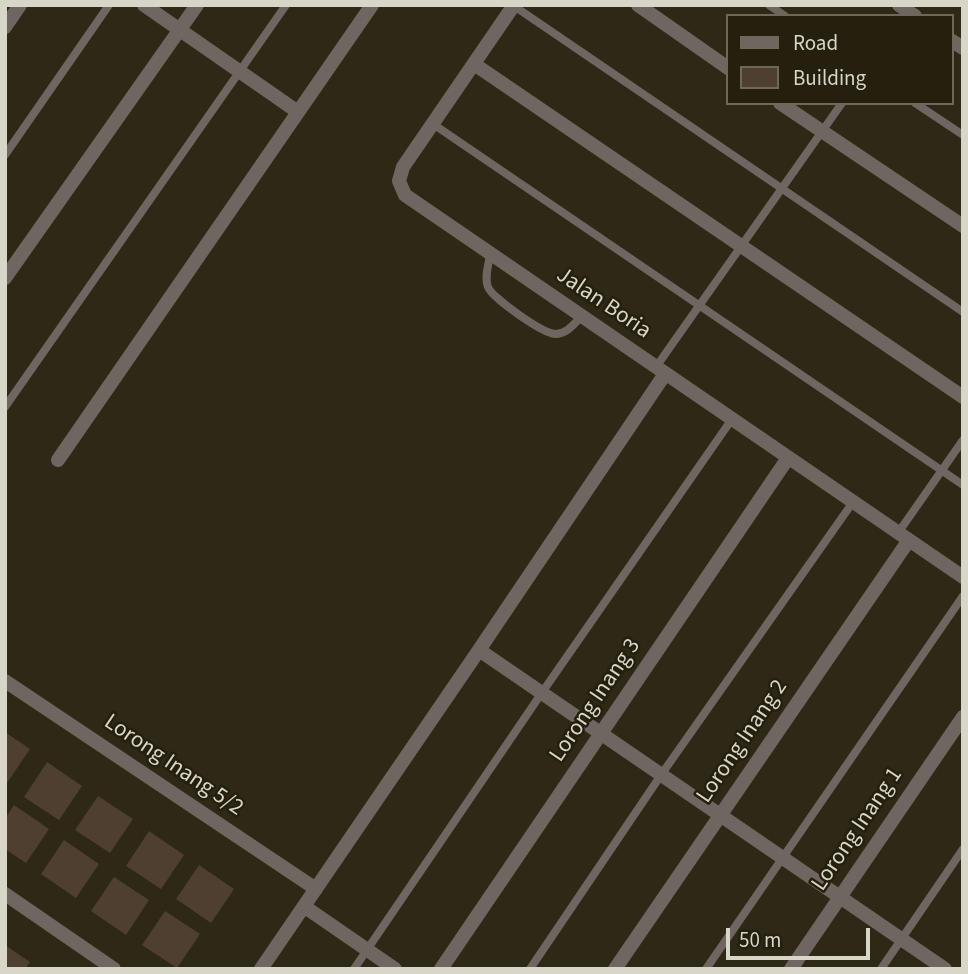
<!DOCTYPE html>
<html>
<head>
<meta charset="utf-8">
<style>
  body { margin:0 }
  #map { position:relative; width:968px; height:974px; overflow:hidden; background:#2e2916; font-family:"Source Sans 3",sans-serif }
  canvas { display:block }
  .frame { position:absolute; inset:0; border:7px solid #d8d5c9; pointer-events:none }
  .legend { position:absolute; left:726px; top:14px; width:228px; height:91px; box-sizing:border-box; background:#251f0d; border:2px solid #6d6858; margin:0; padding:9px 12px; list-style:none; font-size:21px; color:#d8d5c9 }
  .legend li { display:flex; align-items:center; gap:14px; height:35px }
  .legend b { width:35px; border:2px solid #6d6858 }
  .scale { position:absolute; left:726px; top:928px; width:144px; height:32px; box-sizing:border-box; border:4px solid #d8d5c9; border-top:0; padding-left:9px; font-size:21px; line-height:24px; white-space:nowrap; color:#d8d5c9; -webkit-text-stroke:5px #251f0d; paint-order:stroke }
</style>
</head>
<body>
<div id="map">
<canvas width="968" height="974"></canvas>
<div class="frame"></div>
<ul class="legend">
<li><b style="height:9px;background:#706661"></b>Road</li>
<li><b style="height:19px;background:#4e3f30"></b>Building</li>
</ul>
<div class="scale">50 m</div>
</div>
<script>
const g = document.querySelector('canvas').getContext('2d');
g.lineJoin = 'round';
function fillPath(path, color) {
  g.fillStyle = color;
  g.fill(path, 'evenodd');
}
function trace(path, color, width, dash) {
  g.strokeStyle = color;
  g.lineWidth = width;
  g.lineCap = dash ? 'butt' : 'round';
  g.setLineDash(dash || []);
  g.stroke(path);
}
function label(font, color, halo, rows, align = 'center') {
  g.font = font + ' "Source Sans 3",sans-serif';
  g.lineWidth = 5;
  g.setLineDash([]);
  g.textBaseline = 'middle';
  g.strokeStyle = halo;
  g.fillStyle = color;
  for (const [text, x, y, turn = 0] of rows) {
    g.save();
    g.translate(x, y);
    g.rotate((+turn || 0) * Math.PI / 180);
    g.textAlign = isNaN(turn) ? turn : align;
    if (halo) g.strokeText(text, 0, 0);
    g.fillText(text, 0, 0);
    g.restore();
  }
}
const building = new Path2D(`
  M5 732 30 749 7 783 5 782Z
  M47 762 82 786 59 820 24 797Z
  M98 796 133 819 110 853 75 830Z
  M14 805 49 829 26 863 5 849V819Z
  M149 831 184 855 161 889 126 866Z
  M64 840 99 864 76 898 41 874Z
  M199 865 234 889 211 923 176 899Z
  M114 877 149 900 126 935 91 911Z
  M165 911 200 934 177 968 142 945Z
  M5 945 30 962 25 969H5Z`);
const service = new Path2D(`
  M769 5 785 16
  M514 6 963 312
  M915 103 963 135
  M433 124 963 485
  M5 155 109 5
  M490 254C489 264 484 277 488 287 492 298 542 333 555 334 567 334 574 324 582 316
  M656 367 842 103
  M5 407 286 5
  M898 533 963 440
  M354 969 541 694 732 419
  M530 969 661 775 853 502
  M706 969 963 596
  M881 969 963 849`);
const minor = new Path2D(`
  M144 5 298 112
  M514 5 403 167 399 181 405 195 963 577
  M638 5 728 68
  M899 5 915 16
  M5 27 20 5
  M952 41 963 48
  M474 64 963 397
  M780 103 963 226
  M5 278 197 5
  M58 460 372 5
  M479 650 945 969
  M5 681 316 889
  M5 894 114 969
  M305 907 395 969
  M261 969 479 650 665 374
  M441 969 788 458
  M615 969 909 540
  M791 969 963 717`);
const streetNames = [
  ["Jalan Boria",603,304,34],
  ["Lorong Inang 3",596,701,-56],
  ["Lorong Inang 2",743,742,-56],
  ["Lorong Inang 5/2",173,766,34],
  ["Lorong Inang 1",858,830,-56]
];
fillPath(building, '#4e3f30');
trace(service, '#706661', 8);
trace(minor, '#706661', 14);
label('23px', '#d8d5c9', '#251f0d', streetNames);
</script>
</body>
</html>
